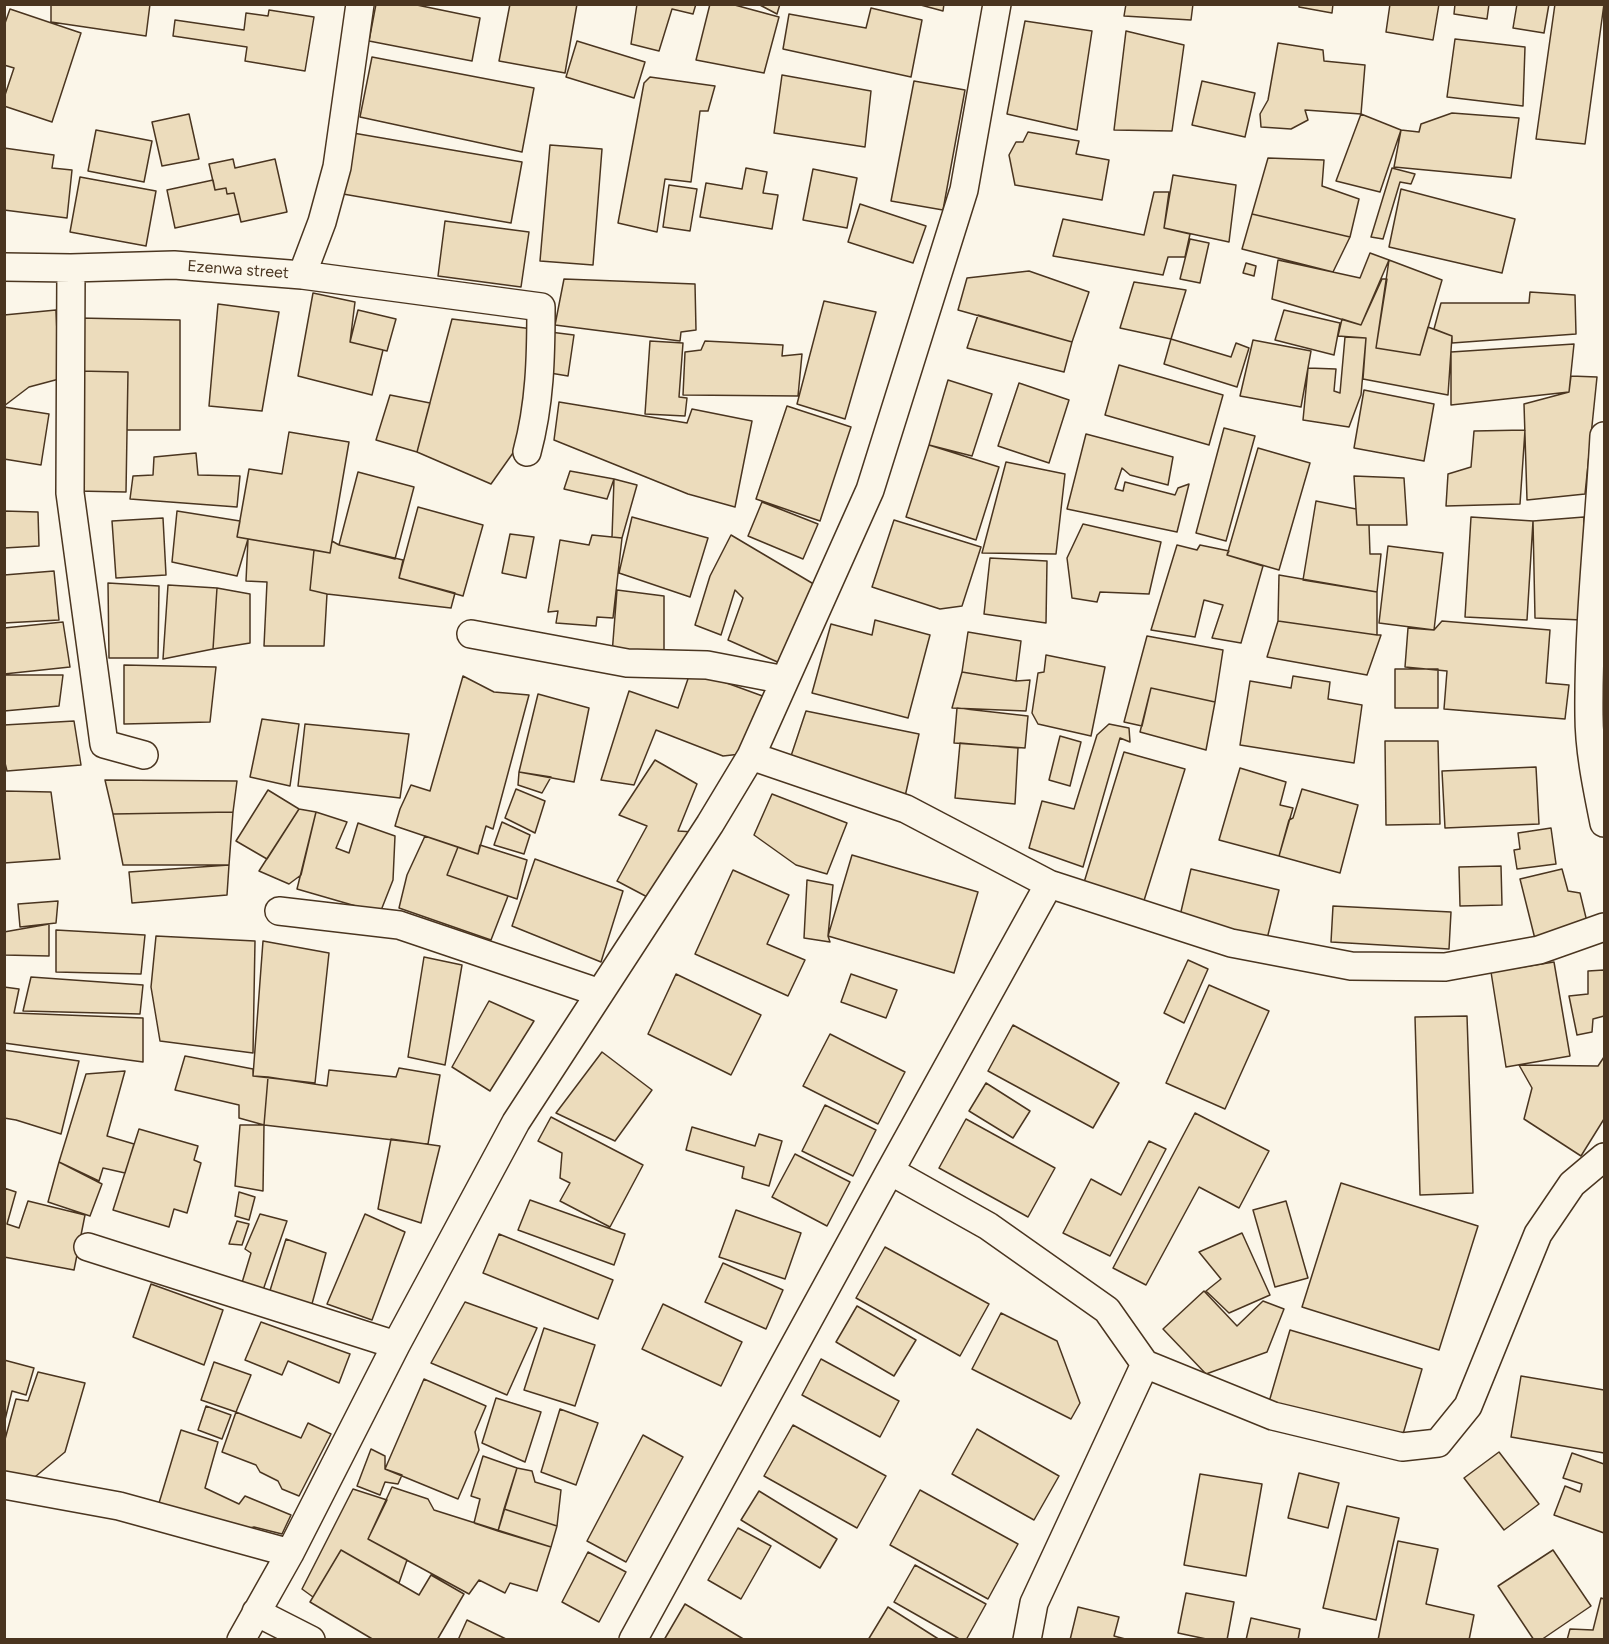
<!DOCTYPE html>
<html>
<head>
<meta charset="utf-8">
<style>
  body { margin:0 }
  #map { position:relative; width:1609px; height:1644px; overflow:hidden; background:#fbf6e9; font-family:Figtree,sans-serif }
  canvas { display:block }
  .frame { position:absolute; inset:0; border:6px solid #4a3520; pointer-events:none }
</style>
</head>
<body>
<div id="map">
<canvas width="1609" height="1644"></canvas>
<div class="frame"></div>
</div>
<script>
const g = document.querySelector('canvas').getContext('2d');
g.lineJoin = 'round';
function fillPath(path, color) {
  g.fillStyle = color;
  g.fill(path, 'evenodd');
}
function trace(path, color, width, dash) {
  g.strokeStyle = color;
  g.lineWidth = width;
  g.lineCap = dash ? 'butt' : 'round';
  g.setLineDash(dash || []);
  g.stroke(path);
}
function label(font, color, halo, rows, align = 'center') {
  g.font = font + ' Figtree,sans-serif';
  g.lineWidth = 4.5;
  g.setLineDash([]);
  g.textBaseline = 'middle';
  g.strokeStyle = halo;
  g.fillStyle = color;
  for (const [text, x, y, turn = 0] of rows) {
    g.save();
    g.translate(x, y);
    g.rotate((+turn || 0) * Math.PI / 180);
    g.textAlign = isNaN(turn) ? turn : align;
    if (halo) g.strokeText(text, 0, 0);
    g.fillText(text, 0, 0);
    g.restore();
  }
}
const building = new Path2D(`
  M51 4H150L146 36 51 22Z
  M376 4H412L480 18 472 61 369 41Z
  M510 4H577L565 73 499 61Z
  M637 4H696L693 14 672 9 659 51 631 44Z
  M710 4H731L779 17 764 73 696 60Z
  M758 4H780L777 14Z
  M917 4H944L943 11Z
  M1126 4H1193L1191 20 1124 16Z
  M1299 4H1333L1332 13 1299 7Z
  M1390 4H1439L1433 40 1386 32Z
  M1455 4H1489L1487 19 1454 14Z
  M1517 4H1549L1544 33 1513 28Z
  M1555 4H1604L1585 144 1536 139Z
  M871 8 922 20 911 77 783 49 789 14 866 28Z
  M10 9 81 33 52 122 4 106V98L14 68 4 65V26Z
  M269 10 314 17 305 71 245 61 247 47 173 36 175 20 244 30 246 13 268 16Z
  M1025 21 1092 31 1077 130 1007 114Z
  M1126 31 1184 45 1172 131 1114 130Z
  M1455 39 1525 47 1523 106 1447 97Z
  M577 41 645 62 634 98 566 77Z
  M1278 43 1323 50 1324 61 1365 65 1361 114 1305 110 1308 120 1291 129 1261 127 1260 114 1268 100Z
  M372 57 534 88 522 152 360 117Z
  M782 75 871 91 865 147 774 133Z
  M650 77 715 86 708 111H700L691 182 665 179 657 232 618 223 644 83Z
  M914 81 965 90 943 210 891 201Z
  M1202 81 1255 93 1245 137 1192 125Z
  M1452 113 1519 118 1511 178 1394 167 1401 130 1419 132 1421 124Z
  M189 114 199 159 162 166 152 122Z
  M1361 114 1401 130 1380 192 1336 181Z
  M96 130 152 141 144 182 88 171Z
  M1028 132 1079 141 1076 154 1109 160 1102 200 1015 185 1009 155 1016 142H1023Z
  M353 133 522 162 511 223 343 194Z
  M550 145 602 149 593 265 540 261Z
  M4 148 54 155 52 168 72 170 67 218 4 210Z
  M1268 158 1324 160 1322 186 1359 199 1350 237 1252 214Z
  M233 159 235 168 275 159 287 212 241 222 234 193 227 194 226 188 215 190 209 164Z
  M746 168 767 172 763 193 778 195 772 229 700 217 706 183 742 189Z
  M1392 168 1415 174 1411 184 1400 182 1383 239 1371 237Z
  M813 169 857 178 847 228 803 220Z
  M1173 175 1236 185 1229 242 1164 228Z
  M80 177 156 191 146 246 70 232Z
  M213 180 215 190 226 188 227 194 234 193 239 214 175 228 167 190Z
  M669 185 697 189 690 231 663 227Z
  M1401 189 1515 219 1502 273 1389 247Z
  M1154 192H1169L1164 228 1190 234 1185 257H1168L1163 275 1053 256 1063 219 1144 235Z
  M860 204 926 226 913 263 848 242Z
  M1252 214 1350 237 1333 272 1242 249Z
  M445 221 529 232 521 287 438 276Z
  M1190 239 1209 243 1200 283 1180 279Z
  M1370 253 1389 260 1361 325 1272 299 1278 260 1360 278Z
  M1389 260 1442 280 1420 355 1376 348Z
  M1246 263 1256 266 1254 276 1243 273Z
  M1029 271 1089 292 1072 342 958 310 967 278Z
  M564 279 695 284 696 330 681 332 680 341 555 325Z
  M1382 279H1387L1376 348 1420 355 1428 327 1452 336 1448 395 1363 379 1366 338 1338 336 1342 319 1361 325Z
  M1134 282 1186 290 1171 339 1120 328Z
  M1530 292 1575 295 1576 334 1452 343V336L1434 329 1441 303H1529Z
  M313 293 355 302 350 342 383 350 372 395 298 376Z
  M824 301 876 312 845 419 797 404Z
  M218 304 279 312 262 411 209 406Z
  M56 310 59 379 29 387 4 406V315Z
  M358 310 396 319 387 351 350 342Z
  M1284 310 1340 323 1334 355 1275 340Z
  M978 315 1072 342 1064 372 967 348Z
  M78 318 180 320V430H127L128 372 78 371Z
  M452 319 533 329 525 436 491 484 417 452Z
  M550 332 574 335 568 376 544 372Z
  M1345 337 1366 338 1361 395 1349 427 1303 420 1308 368 1336 369 1334 391 1340 393Z
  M1171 339 1231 357 1236 343 1249 348 1237 387 1164 364Z
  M1253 340 1311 351 1301 407 1240 396Z
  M650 341 683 343 679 397 687 398 685 416 645 414Z
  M705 341 783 345 782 356 802 354 798 396 683 395 685 352 701 350Z
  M1574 344 1569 392 1451 405V352Z
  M1119 365 1223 395 1209 445 1105 415Z
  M78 371 128 372 126 492 76 491Z
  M1571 376 1597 377 1585 494 1527 500 1524 404 1569 392Z
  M948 380 992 394 972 456 929 445Z
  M1019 383 1069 400 1049 463 998 446Z
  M1364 390 1434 404 1424 461 1354 448Z
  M390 395 430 403 417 452 376 440Z
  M559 402 687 423 692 409 752 421 735 507 688 494 554 440Z
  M787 406 851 427 820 521 756 499Z
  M4 407 49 414 41 465 4 459Z
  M1224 428 1255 436 1226 541 1196 533Z
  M1525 430 1520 504 1446 506 1448 474 1471 467 1474 431Z
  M289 432 349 442 330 553 237 537 249 469 282 474Z
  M1086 434 1173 457 1168 485 1130 475 1122 468 1115 489 1123 491 1125 482 1175 495 1178 488 1189 484 1177 532 1067 509Z
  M929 445 999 467 976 540 906 517Z
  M1258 448 1310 463 1279 570 1227 555Z
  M196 453 198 475 240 476 237 507 130 499 133 476 153 475 154 457Z
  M1006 462 1065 474 1056 554 982 553Z
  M570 471 614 479 607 499 564 489Z
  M358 472 414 487 395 559 339 545Z
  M1354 476 1404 478 1407 525H1357Z
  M614 479 637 485 622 538 612 537Z
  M1316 501 1356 509 1357 525H1369L1370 554H1381L1377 592 1303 580Z
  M762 502 818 524 803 559 748 536Z
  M418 507 483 525 463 596 399 578Z
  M4 511 38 512 39 546 4 548Z
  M177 511 240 521 237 537 248 539 237 576 172 562Z
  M632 517 708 538 690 597 619 573Z
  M1471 517 1533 521 1527 620 1465 617Z
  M1584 517 1582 620 1535 618 1533 521Z
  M163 518 166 575 116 578 112 521Z
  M894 520 981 547 962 606 940 609 872 587Z
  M1083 524 1161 542 1149 594 1100 592 1097 602 1072 598 1067 558Z
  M510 534 534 537 526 578 502 573Z
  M592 535 622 538 613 618 597 617 596 626 556 623 558 611 548 612 560 540 589 545Z
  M731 535 817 586 782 664 728 640 743 598 735 590 721 635 695 625 710 576Z
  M248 539 314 550 310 590 327 594 324 646H264L267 582 246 581Z
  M332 541 339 545 403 560 399 578 455 593 451 608 327 594 310 590 314 550 330 553Z
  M1177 545 1197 550 1200 545 1229 551 1227 555 1263 566 1241 643 1212 638 1223 605 1204 600 1195 637 1151 630Z
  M1388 546 1443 553 1434 630 1379 623Z
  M990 558 1047 561 1046 623 984 614Z
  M54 571 59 620 4 623V575Z
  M1279 575 1377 592V635L1278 621Z
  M108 583 159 586 158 658H109Z
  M168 585 217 588 213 649 163 659Z
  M217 588 250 594V643L213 649Z
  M617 590 664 596V651L612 654Z
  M875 620 930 635 908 718 812 693 831 624 872 635Z
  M1278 621 1377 635H1381L1367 675 1267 657Z
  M1442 621 1550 630 1546 683 1569 685 1565 719 1444 709 1447 671 1405 667 1408 628 1434 630Z
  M63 622 70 667 4 674V628Z
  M968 632 1021 641 1016 681 962 672Z
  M1147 636 1223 650 1215 702 1151 688 1142 726 1124 722Z
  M1046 655 1105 667 1091 736 1038 724 1032 713 1038 673 1044 672Z
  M124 665 216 667 210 722 124 724Z
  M1395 669H1438V708H1395Z
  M691 670 768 698 741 754 723 756 656 730 634 785 601 780 629 691 678 708Z
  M962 672 1016 681 1030 680 1026 711 952 708Z
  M4 675H63L59 706 4 711Z
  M463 676 494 692 529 695 493 829 486 826 478 854 395 826 400 809 411 785 430 791Z
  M1293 676 1330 682 1328 699 1362 705 1354 763 1240 745 1250 681 1291 688Z
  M1151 688 1215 702 1206 750 1140 732Z
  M538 694 589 708 574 782 519 772Z
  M957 708 1028 716 1025 748 954 743Z
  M806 711 919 734 904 801 789 762Z
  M262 719 299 724 290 786 250 777Z
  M74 721 81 765 7 771 4 759V725Z
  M305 724 409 734 400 798 298 786Z
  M1109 724 1129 728 1130 742 1120 738 1083 867 1029 848 1042 801 1074 809 1097 735Z
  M1060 736 1081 742 1070 786 1049 780Z
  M1385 741H1438L1440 824 1386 825Z
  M960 743 1018 748 1015 804 955 798Z
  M1124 752 1185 769 1142 907 1082 889Z
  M655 760 697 784 678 831 694 832 653 900 617 881 647 826 619 815Z
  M1536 767 1539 824 1445 828 1442 771Z
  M1240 768 1286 782 1280 805 1293 808 1279 856 1219 840Z
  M519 772 551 777 542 793 518 785Z
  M105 780 237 781 233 812 113 814Z
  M516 789 545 801 535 833 505 818Z
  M1302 789 1358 805 1340 873 1279 856 1289 820 1293 818Z
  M268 790 299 809 267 859 236 841Z
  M4 791 51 792 60 859 4 863Z
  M772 794 847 823 827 874 796 865 754 835Z
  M299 809 316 812 301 875 289 884 259 871Z
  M233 812 229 865H123L113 814Z
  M316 812 347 822 336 848 349 853 358 823 395 836 393 880 380 913 297 889Z
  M502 822 530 835 524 854 494 845Z
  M1551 828 1556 864 1517 869 1514 850 1520 849 1518 833Z
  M425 836 458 847 447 875 508 896 491 940 399 908 407 875Z
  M480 845 527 860 517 899 447 875 458 847 478 854Z
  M852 855 978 892 954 973 828 936Z
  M535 859 623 891 601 962 512 926Z
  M229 865 227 895 132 903 129 872Z
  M1501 866 1502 905 1460 906 1459 867Z
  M1191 869 1279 890 1266 943 1179 920Z
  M1562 869 1568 891 1580 893 1588 926 1535 939 1520 879Z
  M733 870 789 895 767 944 805 960 788 996 695 954Z
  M807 880 833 885 828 936 830 942 804 938Z
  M58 901 56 923 20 927 18 904Z
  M1333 906 1451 912 1449 949 1331 942Z
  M49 924V956L4 955V932Z
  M56 930 145 935 141 974 56 972Z
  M156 936 255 941 253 1053 160 1041 151 987Z
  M263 941 329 953 315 1083 253 1076Z
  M424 957 462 965 445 1065 408 1057Z
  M1188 960 1208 969 1184 1023 1164 1013Z
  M1554 962 1570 1056 1506 1067 1491 972Z
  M1604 970V1016L1593 1019 1592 1032 1577 1035 1569 996 1588 994V971Z
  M676 974 761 1015 731 1075 648 1034Z
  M851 974 897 990 886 1018 841 1002Z
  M31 977 143 985 140 1014 23 1011Z
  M1209 985 1269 1011 1225 1109 1166 1083Z
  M4 987 19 989 14 1013 143 1018V1062L4 1043Z
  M489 1001 534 1021 490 1091 452 1067Z
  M1467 1016 1473 1193 1420 1195 1415 1017Z
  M1013 1025 1119 1083 1093 1128 988 1071Z
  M830 1034 905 1072 878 1124 803 1086Z
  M4 1050 79 1061 61 1134 16 1120 4 1118Z
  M602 1052 652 1090 615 1141 556 1113Z
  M185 1056 253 1069V1076L268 1077 264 1125 239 1118V1105L175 1090Z
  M1604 1057V1119L1581 1156 1524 1119 1532 1088 1519 1065 1598 1066Z
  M399 1068 440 1075 428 1144 264 1125 268 1077 327 1086 329 1070 396 1077Z
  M125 1071 107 1136 134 1144 125 1173 103 1168 99 1181 59 1162 86 1074Z
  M986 1083 1030 1111 1013 1138 969 1111Z
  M825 1105 876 1130 853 1176 802 1151Z
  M1195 1113 1269 1151 1239 1208 1199 1187 1146 1285 1113 1268Z
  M551 1117 643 1165 610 1227 560 1201 570 1183 560 1178 562 1153 538 1141Z
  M966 1119 1055 1168 1028 1217 939 1168Z
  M240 1125H264L263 1191 235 1186Z
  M692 1127 755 1146 759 1134 782 1141 769 1186 742 1178 744 1167 686 1150Z
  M139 1129 198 1146 194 1160 201 1163 187 1213 174 1209 169 1227 113 1210Z
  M391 1139 440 1146 421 1223 378 1209Z
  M1149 1141 1166 1149 1110 1256 1063 1233 1091 1179 1121 1195Z
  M795 1154 850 1182 827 1226 772 1197Z
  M59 1162 102 1184 90 1216 48 1202Z
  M1341 1183 1478 1226 1439 1350 1302 1307Z
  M4 1188 16 1192 7 1224 19 1228 28 1201 85 1215 74 1270 4 1257Z
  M239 1192 255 1197 249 1220 235 1216Z
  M530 1200 625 1234 614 1265 518 1230Z
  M1286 1201 1308 1278 1275 1287 1253 1210Z
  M736 1210 801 1233 785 1279 719 1257Z
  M260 1214 287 1221 262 1293 241 1286 251 1253 245 1249Z
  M365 1214 405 1232 372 1320 327 1304Z
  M237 1221 249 1224 242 1245 229 1244Z
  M1242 1233 1270 1295 1229 1313 1206 1291 1221 1279 1199 1252Z
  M499 1234 613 1280 598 1319 483 1273Z
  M286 1239 326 1253 310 1311 268 1297Z
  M885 1247 989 1304 960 1356 856 1298Z
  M723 1263 783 1290 766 1329 705 1302Z
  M151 1284 223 1310 204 1365 133 1337Z
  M1204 1291 1237 1326 1263 1301 1284 1309 1267 1352 1206 1374 1163 1329Z
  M465 1302 537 1328 507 1395 431 1363Z
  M663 1304 742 1342 721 1386 642 1349Z
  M857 1306 916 1340 894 1376 836 1342Z
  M1001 1313 1057 1341 1080 1403 1071 1419 972 1369Z
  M261 1322 350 1354 339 1383 288 1361 282 1375 245 1360Z
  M544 1328 595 1345 575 1406 524 1390Z
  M1290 1330 1422 1369 1401 1441 1269 1402Z
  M821 1359 899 1401 880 1437 802 1395Z
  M4 1360 34 1368 26 1395 12 1391 4 1424Z
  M214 1362 251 1375 236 1412 201 1400Z
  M38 1372 85 1383 65 1452 30 1481 4 1473V1443L16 1399 28 1401Z
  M1521 1376 1604 1390V1453L1511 1437Z
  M424 1379 486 1406 475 1432 479 1450 458 1499 385 1469Z
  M496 1398 541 1412 525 1462 482 1443Z
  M206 1406 231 1415 222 1439 198 1430Z
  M560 1409 598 1423 576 1485 541 1472Z
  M236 1412 301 1438 308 1423 331 1434 299 1496 282 1489 278 1481 260 1472 256 1465 222 1452Z
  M793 1425 886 1476 857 1528 764 1476Z
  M977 1429 1059 1476 1034 1520 952 1474Z
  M181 1430 218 1442 205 1488 239 1504 245 1496 291 1515 282 1534 254 1527 238 1531 159 1503Z
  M643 1435 683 1457 626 1562 587 1541Z
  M371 1449 385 1456V1469L402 1475 398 1484 385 1482 380 1495 357 1486Z
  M1499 1452 1539 1504 1504 1530 1464 1478Z
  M1572 1453 1604 1464V1533L1554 1515 1565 1486 1580 1492 1582 1484 1563 1478Z
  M483 1456 517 1468 498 1531 474 1523 480 1499 471 1496Z
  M517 1468 532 1471 535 1482 561 1490 557 1526 504 1509Z
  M1299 1473 1339 1483 1328 1528 1288 1518Z
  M1200 1474 1262 1484 1246 1576 1184 1565Z
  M392 1487 428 1499 434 1510 551 1547 537 1591 510 1583 505 1593 479 1580 469 1594 368 1539Z
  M353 1489 387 1500 368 1539 407 1560 399 1583 341 1550 313 1597 302 1589Z
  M920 1490 1018 1544 988 1599 890 1545Z
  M759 1491 837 1539 820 1568 741 1520Z
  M1347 1506 1399 1518 1376 1620 1323 1608Z
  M504 1509 557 1526 551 1547 498 1531Z
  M738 1528 771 1546 741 1599 708 1580Z
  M1398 1541 1438 1549 1426 1604 1474 1615 1469 1640H1378Z
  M341 1550 419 1595 431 1575 464 1594 437 1640H374L310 1602Z
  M1553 1550 1591 1606 1541 1640H1534L1498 1586Z
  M588 1552 626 1572 599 1622 562 1602Z
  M915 1565 986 1604 966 1640H961L894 1602Z
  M1186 1593 1234 1602 1227 1640H1211L1178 1633Z
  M1601 1598 1604 1599V1640H1567L1570 1629 1593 1630Z
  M685 1604 745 1640H664Z
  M888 1607 940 1640H868Z
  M1078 1607 1119 1617 1114 1636 1129 1640H1070Z
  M1251 1618 1300 1629 1298 1640H1246Z
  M467 1620 508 1640H458Z`);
const street = new Path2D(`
  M4 267 71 268 174 265 302 275 322 222 337 167 360 4
  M71 268 70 493 104 744 144 755
  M302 275 541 307C541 357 540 404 527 452
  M1604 436C1599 529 1588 622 1589 715 1589 751 1597 788 1604 823
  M471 634 627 663 707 665 785 680
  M751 756 906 809 1049 884 890 1171 988 1226 1107 1310 1145 1364 1273 1416 1402 1447 1438 1443 1468 1406 1538 1234 1572 1184 1604 1157
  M1049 884 1231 943 1351 966 1445 967 1539 950 1604 927
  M279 911 399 925 600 993
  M88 1247 396 1345
  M4 1485 119 1506 290 1553
  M256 1612 311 1640
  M241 1640 290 1553 396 1345 516 1122 710 824 751 756 870 490 964 190 997 4
  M633 1640 890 1171
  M1027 1640 1034 1603 1145 1364`);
const streetNames = [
  ["Ezenwa street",238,270,4]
];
fillPath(building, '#ecdcbc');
trace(building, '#4a3520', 1.5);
trace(street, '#4a3520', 30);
trace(street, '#fbf6e9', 27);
label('16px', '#4a3520', '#fbf6e9', streetNames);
</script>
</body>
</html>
